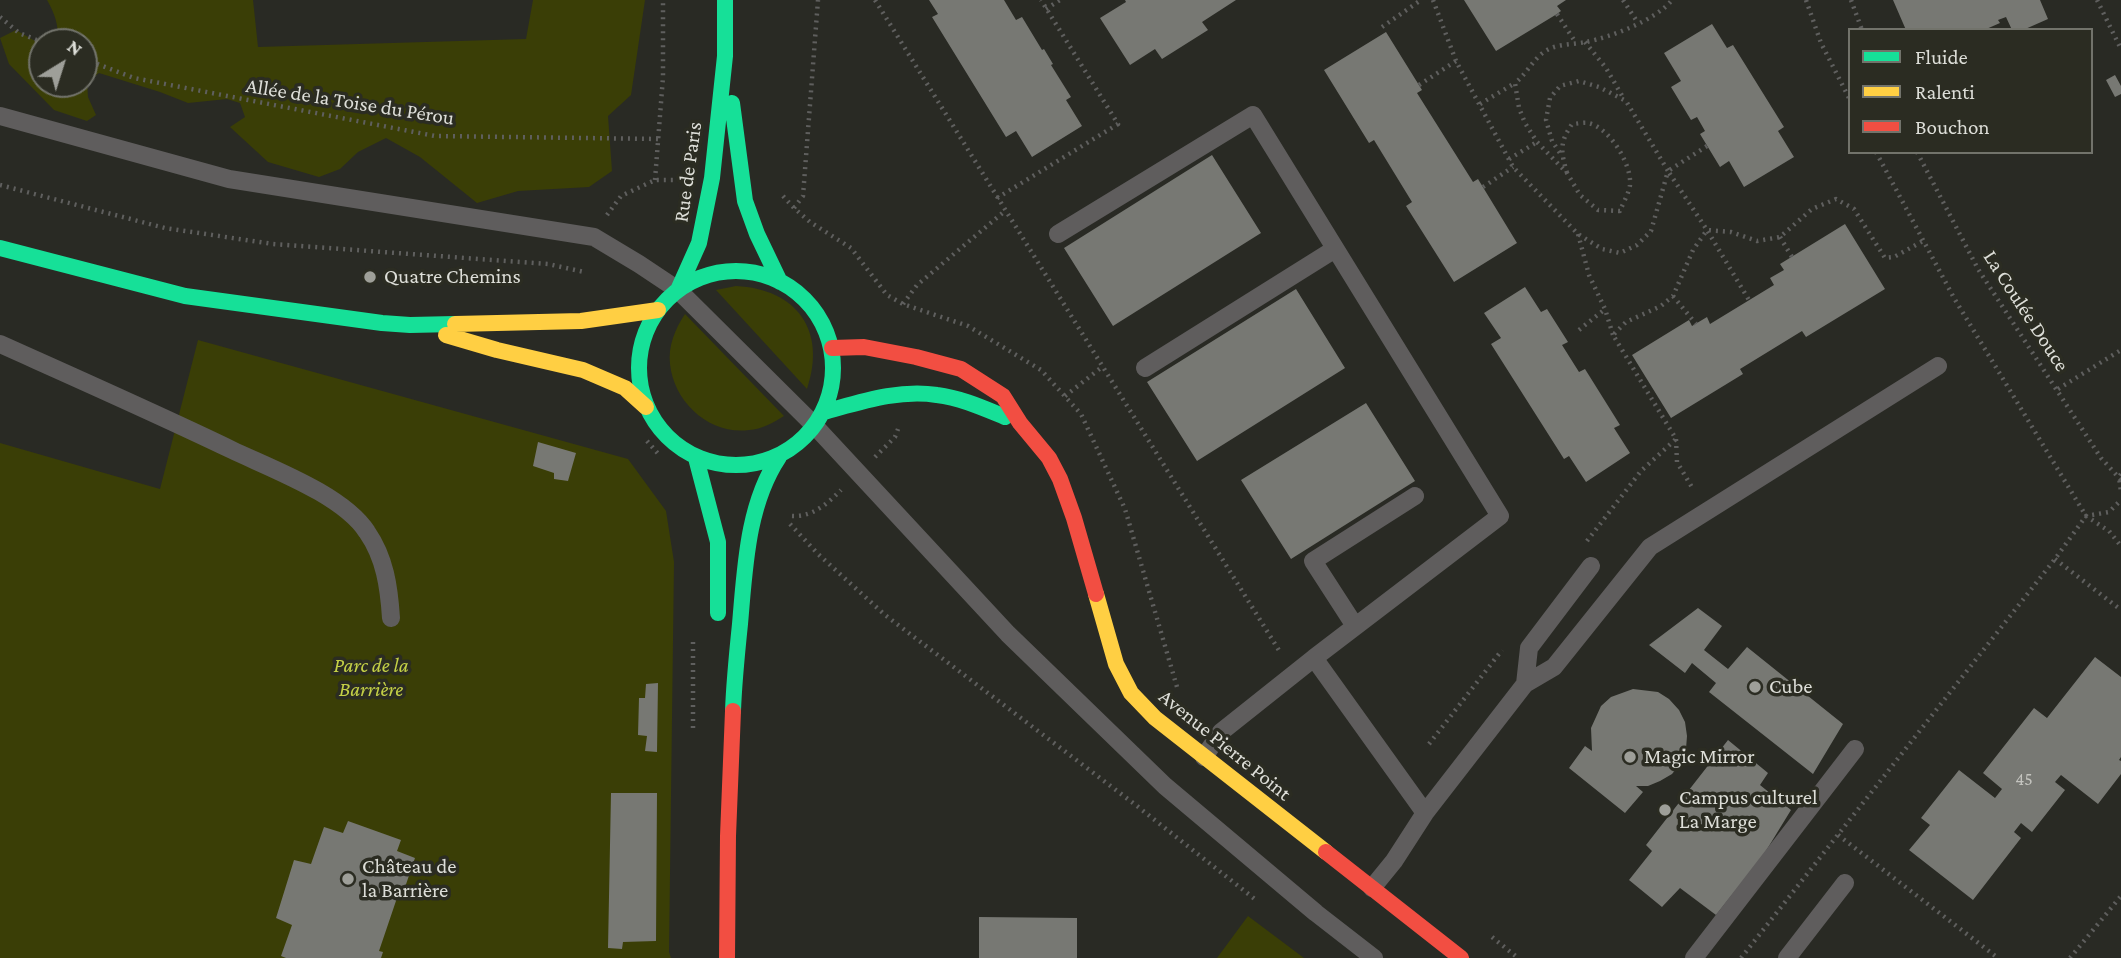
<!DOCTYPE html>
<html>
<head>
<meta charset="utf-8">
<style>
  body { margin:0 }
  #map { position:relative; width:2121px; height:958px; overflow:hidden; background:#292a24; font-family:"Crimson Pro",serif }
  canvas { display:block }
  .legend { position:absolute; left:1848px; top:28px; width:245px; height:126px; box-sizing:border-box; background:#2b2c22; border:2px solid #72736b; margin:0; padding:9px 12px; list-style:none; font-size:21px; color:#ddded8 }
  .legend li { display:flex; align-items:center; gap:14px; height:35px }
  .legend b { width:35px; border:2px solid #72736b }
  .north { position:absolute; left:28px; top:28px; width:70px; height:70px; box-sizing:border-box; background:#2b2c22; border:2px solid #72736b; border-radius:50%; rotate:38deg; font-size:19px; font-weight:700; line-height:28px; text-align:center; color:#ddded8 }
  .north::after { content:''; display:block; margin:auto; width:24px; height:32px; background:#9e9f99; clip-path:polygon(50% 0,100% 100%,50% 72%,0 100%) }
</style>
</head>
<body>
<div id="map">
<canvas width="2121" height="958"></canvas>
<ul class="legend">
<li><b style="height:9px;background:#16e098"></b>Fluide</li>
<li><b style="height:9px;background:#ffcf43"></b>Ralenti</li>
<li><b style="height:9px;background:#f24e42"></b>Bouchon</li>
</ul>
<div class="north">N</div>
</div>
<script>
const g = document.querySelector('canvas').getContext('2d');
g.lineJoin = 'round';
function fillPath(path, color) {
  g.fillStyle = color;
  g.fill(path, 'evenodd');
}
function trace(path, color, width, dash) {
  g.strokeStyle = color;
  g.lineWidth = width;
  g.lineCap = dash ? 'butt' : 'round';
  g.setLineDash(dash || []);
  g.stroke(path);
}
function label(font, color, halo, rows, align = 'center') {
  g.font = font + ' "Crimson Pro",serif';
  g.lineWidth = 7;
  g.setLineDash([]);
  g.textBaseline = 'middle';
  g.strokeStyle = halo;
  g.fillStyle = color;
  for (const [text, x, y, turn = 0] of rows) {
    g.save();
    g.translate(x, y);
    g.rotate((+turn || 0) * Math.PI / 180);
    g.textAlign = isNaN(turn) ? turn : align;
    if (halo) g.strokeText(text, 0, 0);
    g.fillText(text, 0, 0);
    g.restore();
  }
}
const green = new Path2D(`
  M47 0H253L258 47 526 39 533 0H645L631 95 608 116 612 171 589 187 518 191 477 203 420 157 386 138 358 152 340 169 319 177 268 162 230 127 245 117 240 103 227 99 188 103 160 92 99 73 87 82 88 97 96 115 87 121 54 110 9 64 0 38 16 30 42 45V84H84V42H56C61 29 54 12 47 0Z
  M736 286C797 289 827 331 807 389L716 290Z
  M685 314 784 416C773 423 762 429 749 430 710 435 674 403 670 364 668 346 675 329 685 314Z
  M198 340 628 459 666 511 674 562 669 952 671 958H0V443L160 489Z
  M1248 916 1304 958H1217Z`);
const building = new Path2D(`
  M929 0H1004L1016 20 1022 17 1042 50 1044 49 1053 64 1051 65 1071 97 1066 100 1082 126 1032 157 1016 131 1006 137 932 17 938 14Z
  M1125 0H1236L1202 22 1208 30 1162 59 1155 49 1130 65 1100 18 1126 2Z
  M1464 0H1566L1557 6 1561 11 1557 14 1496 51Z
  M1893 0H2040L2048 19 2023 30H2012L2006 17 1998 20 2000 23 1984 30H1906Z
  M1712 24 1727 48 1733 45 1784 127 1778 131 1794 157 1744 187 1729 161 1720 167 1700 134 1705 131 1697 117 1691 120 1671 87 1681 81 1664 53Z
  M1386 32 1422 90 1417 93 1473 182 1478 179 1517 243 1454 282 1406 206 1412 202 1374 140 1369 143 1324 70Z
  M2115 75 2121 86V94L2115 97 2106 80Z
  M1212 155 1261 233 1113 326 1064 248Z
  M1845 224 1885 289 1806 337 1802 331 1740 369 1743 374 1671 418 1632 355 1689 320 1692 326 1707 317 1710 324 1774 285 1770 278 1784 270 1780 264Z
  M1525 287 1541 312 1547 309 1568 342 1562 345 1579 372 1585 369 1620 425 1614 428 1630 453 1586 482 1569 456 1564 459 1491 344 1501 338 1484 313Z
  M1296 289 1345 368 1197 461 1147 382Z
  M1366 403 1415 481 1291 559 1241 480Z
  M538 442 576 453 568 481 554 479V473L533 466Z
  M1698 608 1722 626 1704 650 1728 669 1747 647 1843 724 1813 774 1709 692 1716 683 1692 663 1685 673 1649 645Z
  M2095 657 2121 677V757L2119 760 2121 761V774L2098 804 2061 775 2055 782 2065 790 2032 832 2021 823 2014 832 2021 838 1973 900 1909 850 1930 825 1921 818 1959 770 1995 798 2002 789 1983 773 2034 708 2047 718Z
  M658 683 657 752 645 751 647 736 638 735 639 698H645L646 684Z
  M1633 689 1658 692 1669 699 1679 710 1685 722 1687 736 1686 749 1681 763 1672 774 1660 781 1648 786H1636L1643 792 1625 813 1569 768 1585 746 1592 751 1591 728 1601 706 1611 697Z
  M1728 740 1768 773 1760 785 1791 810 1761 859 1716 915 1680 888 1662 907 1629 880 1652 851 1646 845Z
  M611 793H657L656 941 623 942 622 949 608 948Z
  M348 821 401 840 397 851 415 858 402 896 398 895 379 951 383 952 381 958H286L281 956 292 925 276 918 294 860 311 864 324 827 343 833Z
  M979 917 1077 918V958H979Z`);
const path = new Path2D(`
  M875 0 1280 652
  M1433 0 1456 61 1513 167 1578 234 1602 249 1620 253 1637 245 1651 231 1668 171 1626 101 1599 87 1579 81 1560 86 1550 98 1546 120 1552 141 1562 156
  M1623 0 1638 23
  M1806 0 1821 43 1850 100
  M1851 0 1862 30
  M2097 0 2121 49
  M1046 9 1060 0
  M1557 14 1576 43
  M0 17 19 33 42 42
  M1382 27 1421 0
  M1585 42 1606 68 1624 99
  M84 59 134 78 435 136 659 139
  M1419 85 1456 61
  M1480 104 1515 83
  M1707 146 1668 171 1707 230 1731 232 1757 241 1780 237 1812 209 1836 199 1854 209 1885 258 1894 257 1923 241
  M1876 152 1954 298 2086 516 2109 531 2121 546
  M1917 152 1978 269 2101 458 2121 480
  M1509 159 1537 142
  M1567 173C1561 152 1559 143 1572 124 1576 124 1584 122 1588 123 1609 127 1632 164 1630 185 1629 193 1623 203 1620 211L1598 210 1580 195 1567 173 1537 142 1525 123 1519 108 1515 83C1530 71 1535 53 1554 47 1564 44 1576 44 1586 42 1611 37 1656 20 1672 0
  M655 180 663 77V0
  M0 185 165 228 273 244 548 264 584 272
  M1483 187 1513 167
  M783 196 794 208 810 222 851 248 887 295 903 304 968 326 1041 370 1081 414 1125 509 1177 687
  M997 198 1118 124 1041 0
  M794 208 803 196 818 0
  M607 215 621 196 655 180H676
  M1578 234 1589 275 1605 309 1613 335
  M1780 237 1792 257
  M1673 296 1696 324
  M903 304 917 285 1005 211
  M1579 330 1605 309
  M2058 389 2121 350
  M1065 396 1102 367
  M1676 439 1677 462 1693 489
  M647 441 660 456
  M875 457 895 437 898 429
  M2121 474 2119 477 2121 492
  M792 516C813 517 828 503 841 490
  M790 524 818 554 885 615 1137 806 1256 900
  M1587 541 1641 471 1676 439 1613 335 1626 322 1661 306 1673 296 1693 250 1707 230 1749 300
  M2055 559 2121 610
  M693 728V639
  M1429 744 1502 650
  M1838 835 1998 958
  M1492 937 1518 958
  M1741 958 2055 559 2086 516 2109 512 2121 500
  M2070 958 2121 896`);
const lane = new Path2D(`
  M0 116 229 179 594 237 639 264 678 290 813 424 1008 634 1165 786 1316 913 1374 958
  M1058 234 1253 115 1500 516 1314 658
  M0 344C78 379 155 413 232 450 272 469 343 495 367 532 385 558 389 587 391 618
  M1145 368 1335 249
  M1355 626 1313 561 1415 496
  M1525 684 1529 648 1591 566
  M1204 757 1221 732 1314 658 1425 813 1394 861 1372 888
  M1425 813 1525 684 1554 667 1650 547 1938 366
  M1694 958 1855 749
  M1787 958 1845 883`);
const fast = new Path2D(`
  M732 103 745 201 757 234 780 282
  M0 248 185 296 382 323 410 325 455 324
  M639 368a97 97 0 1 1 194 0a97 97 0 1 1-194 0Z
  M678 290 699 243 712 178 725 56V0
  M824 412C861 402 899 389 937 395 961 398 983 408 1005 417
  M696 458 718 542V613
  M733 711C734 682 737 653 740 624 745 568 747 505 779 457`);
const slow = new Path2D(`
  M455 324 581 321 658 310
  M446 335 497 350 583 370 625 388 646 407
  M1096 594 1116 664 1131 693 1155 718 1326 852`);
const jam = new Path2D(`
  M832 348 864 347 916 357 961 369 1003 396 1020 423 1049 458 1060 479 1074 518 1096 594
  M1326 852 1461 958
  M727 958 728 836 733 711`);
const markers = [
  [370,277,7,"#9e9f99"],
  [1755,687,7,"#9e9f99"],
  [1630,757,7,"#9e9f99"],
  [1665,810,7,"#9e9f99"],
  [348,879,7,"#9e9f99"]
];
const numberNames = [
  ["45",2024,779]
];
const streetNames = [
  ["Allée de la Toise du Pérou",350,102,9],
  ["Rue de Paris",688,172,-82],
  ["La Coulée Douce",2026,311,57],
  ["Avenue Pierre Point",1225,745,39]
];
const poiNames = [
  ["Quatre Chemins",384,277],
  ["Cube",1769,687],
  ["Magic Mirror",1644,757],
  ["Campus culturel",1679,798],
  ["La Marge",1679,822],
  ["Château de",362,867],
  ["la Barrière",362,891]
];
const parkNames = [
  ["Parc de la",371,666],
  ["Barrière",371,690]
];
fillPath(green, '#3a3e06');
fillPath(building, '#777873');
trace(path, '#5f5f5e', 4.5, [2, 5]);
trace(lane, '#5f5d5d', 18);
trace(fast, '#16e098', 16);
trace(slow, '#ffcf43', 16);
trace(jam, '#f24e42', 16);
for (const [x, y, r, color] of markers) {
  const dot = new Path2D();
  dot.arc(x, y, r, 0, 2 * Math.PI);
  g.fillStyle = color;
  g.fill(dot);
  trace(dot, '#2b2c22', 2.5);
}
label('18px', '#c4c4bf', null, numberNames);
label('21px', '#ddded8', '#2b2c22', streetNames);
label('21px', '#ddded8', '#2b2c22', poiNames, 'left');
label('italic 21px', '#c4d046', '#2b2c22', parkNames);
</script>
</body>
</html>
